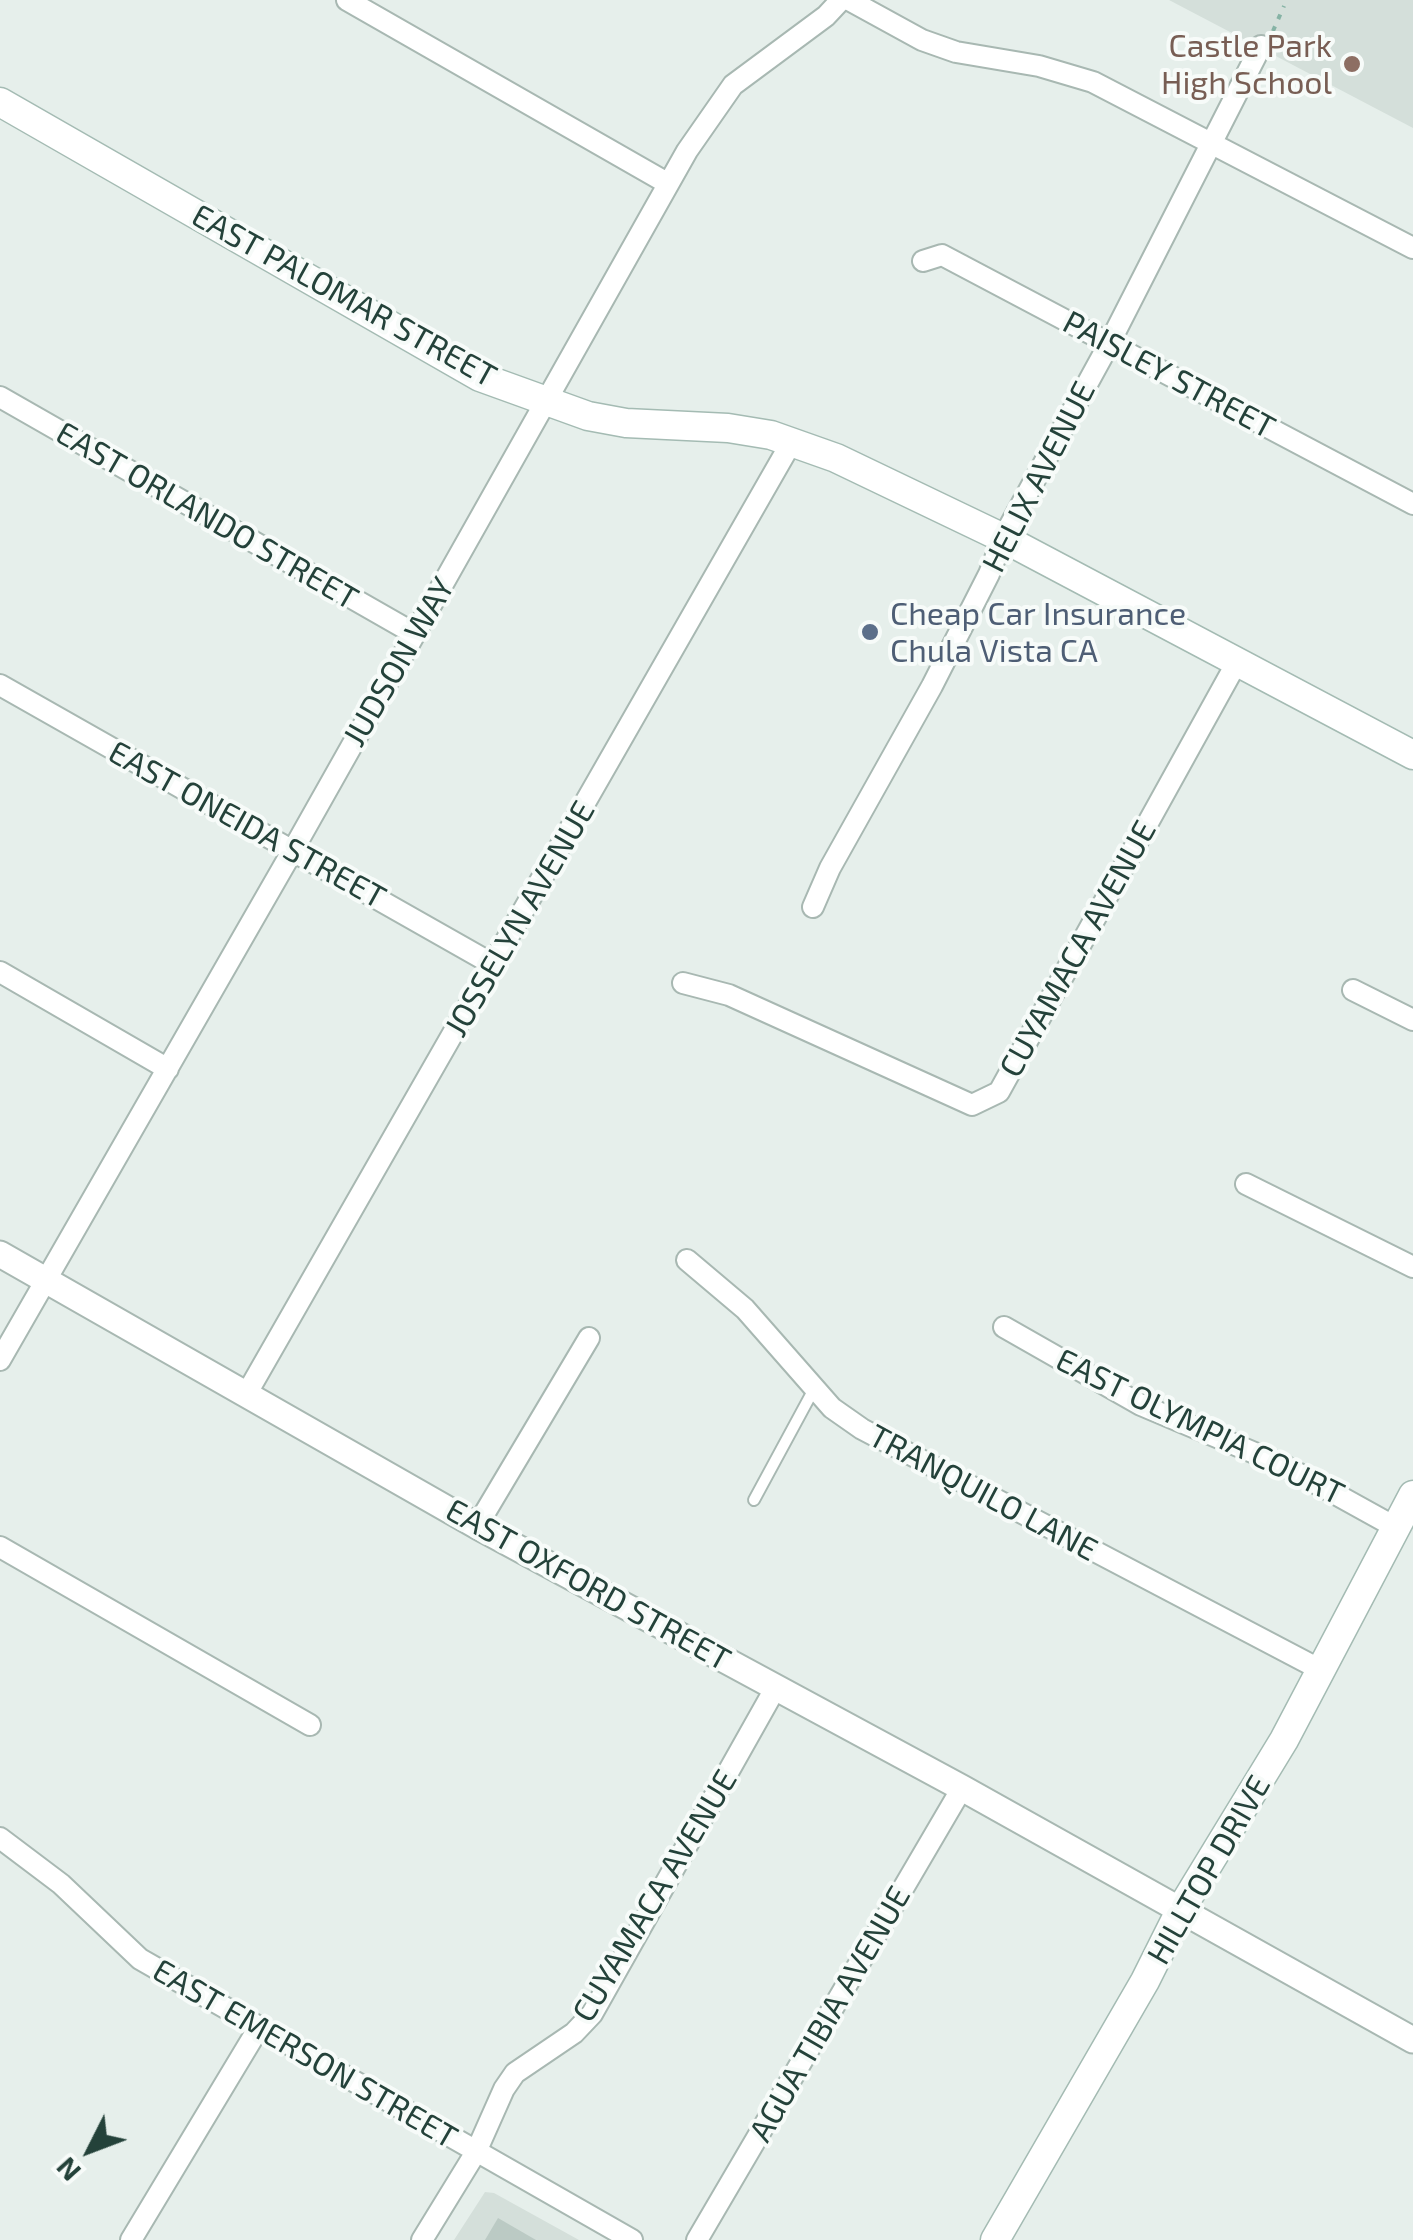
<!DOCTYPE html>
<html>
<head>
<meta charset="utf-8">
<style>
  body { margin:0 }
  #map { position:relative; width:1413px; height:2240px; overflow:hidden; background:#e6efeb; font-family:"Exo 2",sans-serif }
  canvas { display:block }
  .north { position:absolute; left:40px; top:2100px; width:100px; height:100px; -webkit-text-stroke:8px #f7fbf9; paint-order:stroke; rotate:228deg; font-size:28px; font-weight:700; line-height:40px; text-align:center; color:#24423a }
  .north::after { content:''; display:block; margin:auto; width:35px; height:45px; background:#24423a; clip-path:polygon(50% 0,100% 100%,50% 72%,0 100%) }
</style>
</head>
<body>
<div id="map">
<canvas width="1413" height="2240"></canvas>
<div class="north">N</div>
</div>
<script>
const g = document.querySelector('canvas').getContext('2d');
g.lineJoin = 'round';
function fillPath(path, color) {
  g.fillStyle = color;
  g.fill(path, 'evenodd');
}
function trace(path, color, width, dash) {
  g.strokeStyle = color;
  g.lineWidth = width;
  g.lineCap = dash ? 'butt' : 'round';
  g.setLineDash(dash || []);
  g.stroke(path);
}
function label(font, color, halo, rows, align = 'center') {
  g.font = font + ' "Exo 2",sans-serif';
  g.lineWidth = 8;
  g.setLineDash([]);
  g.textBaseline = 'middle';
  g.strokeStyle = halo;
  g.fillStyle = color;
  for (const [text, x, y, turn = 0] of rows) {
    g.save();
    g.translate(x, y);
    g.rotate((+turn || 0) * Math.PI / 180);
    g.textAlign = isNaN(turn) ? turn : align;
    if (halo) g.strokeText(text, 0, 0);
    g.fillText(text, 0, 0);
    g.restore();
  }
}
const built = new Path2D(`
  M1169 0H1413V128Z
  M485 2192 494 2193 579 2240H454Z`);
const building = new Path2D(`
  M498 2218 536 2240H485Z`);
const path = new Path2D(`
  M1273 31 1284 6`);
const service = new Path2D(`
  M754 1500 814 1389`);
const minor = new Path2D(`
  M347 0 667 183
  M849 0 922 40 956 52 1039 66 1093 82 1413 248
  M923 261 942 255 1413 504
  M0 397 415 634
  M0 685 494 965
  M813 907 830 868 932 686 989 574 1003 538 1109 344 1261 46
  M0 972 168 1069
  M683 983 729 995 972 1105 999 1092 1237 662
  M1353 990 1413 1020
  M1246 1184 1413 1267
  M687 1260 745 1309 832 1408 862 1429 1321 1670
  M1004 1327 1141 1405 1283 1465 1395 1527
  M0 1360 293 850 687 151 733 85 826 16 841 0
  M247 1393 791 443
  M477 1526 589 1338
  M0 1547 310 1725
  M0 1838 61 1884 140 1959 632 2240
  M131 2240 258 2029
  M422 2240 476 2152 504 2089 515 2073 574 2033 592 2014 776 1687
  M697 2240 962 1788`);
const tertiary = new Path2D(`
  M0 1254 477 1526 962 1788 1413 2040`);
const secondary = new Path2D(`
  M0 102 480 377 588 416 626 423 728 428 771 435 836 458 1003 538 1413 755
  M995 2240 1145 1981 1181 1909 1284 1740 1413 1495`);
const markers = [
  [1352,64,10,"#8d6e63"],
  [870,632,10,"#5c6f8a"]
];
const educationNames = [
  ["Castle Park",1332,46],
  ["High School",1332,83]
];
const streetNames = [
  ["EAST PALOMAR STREET",344,296,29],
  ["PAISLEY STREET",1169,375,28],
  ["HELIX AVENUE",1039,477,-63],
  ["EAST ORLANDO STREET",207,516,30],
  ["JUDSON WAY",399,662,-60],
  ["EAST ONEIDA STREET",247,825,29],
  ["JOSSELYN AVENUE",520,919,-60],
  ["CUYAMACA AVENUE",1078,949,-61],
  ["EAST OLYMPIA COURT",1200,1427,26],
  ["TRANQUILO LANE",983,1493,28],
  ["EAST OXFORD STREET",588,1585,29],
  ["HILLTOP DRIVE",1209,1870,-60],
  ["CUYAMACA AVENUE",655,1896,-59],
  ["AGUA TIBIA AVENUE",830,2014,-60],
  ["EAST EMERSON STREET",305,2054,30]
];
const serviceNames = [
  ["Cheap Car Insurance",890,614],
  ["Chula Vista CA",890,651]
];
fillPath(built, '#d4dfda');
fillPath(building, '#bbcac4');
trace(service, '#a8b8b2', 14);
trace(minor, '#a8b8b2', 24);
trace(tertiary, '#a8b8b2', 29);
trace(secondary, '#a4bbb3', 31);
trace(path, '#86b3a5', 4, [5, 8]);
trace(service, '#fff', 10);
trace(minor, '#fff', 20);
trace(tertiary, '#fff', 25);
trace(secondary, '#fff', 28);
for (const [x, y, r, color] of markers) {
  const dot = new Path2D();
  dot.arc(x, y, r, 0, 2 * Math.PI);
  g.fillStyle = color;
  g.fill(dot);
  trace(dot, '#f7fbf9', 4);
}
label('32px', '#785e54', '#f7fbf9', educationNames, 'right');
label('32px', '#24423a', '#f7fbf9', streetNames);
label('32px', '#4e5e75', '#f7fbf9', serviceNames, 'left');
</script>
</body>
</html>
